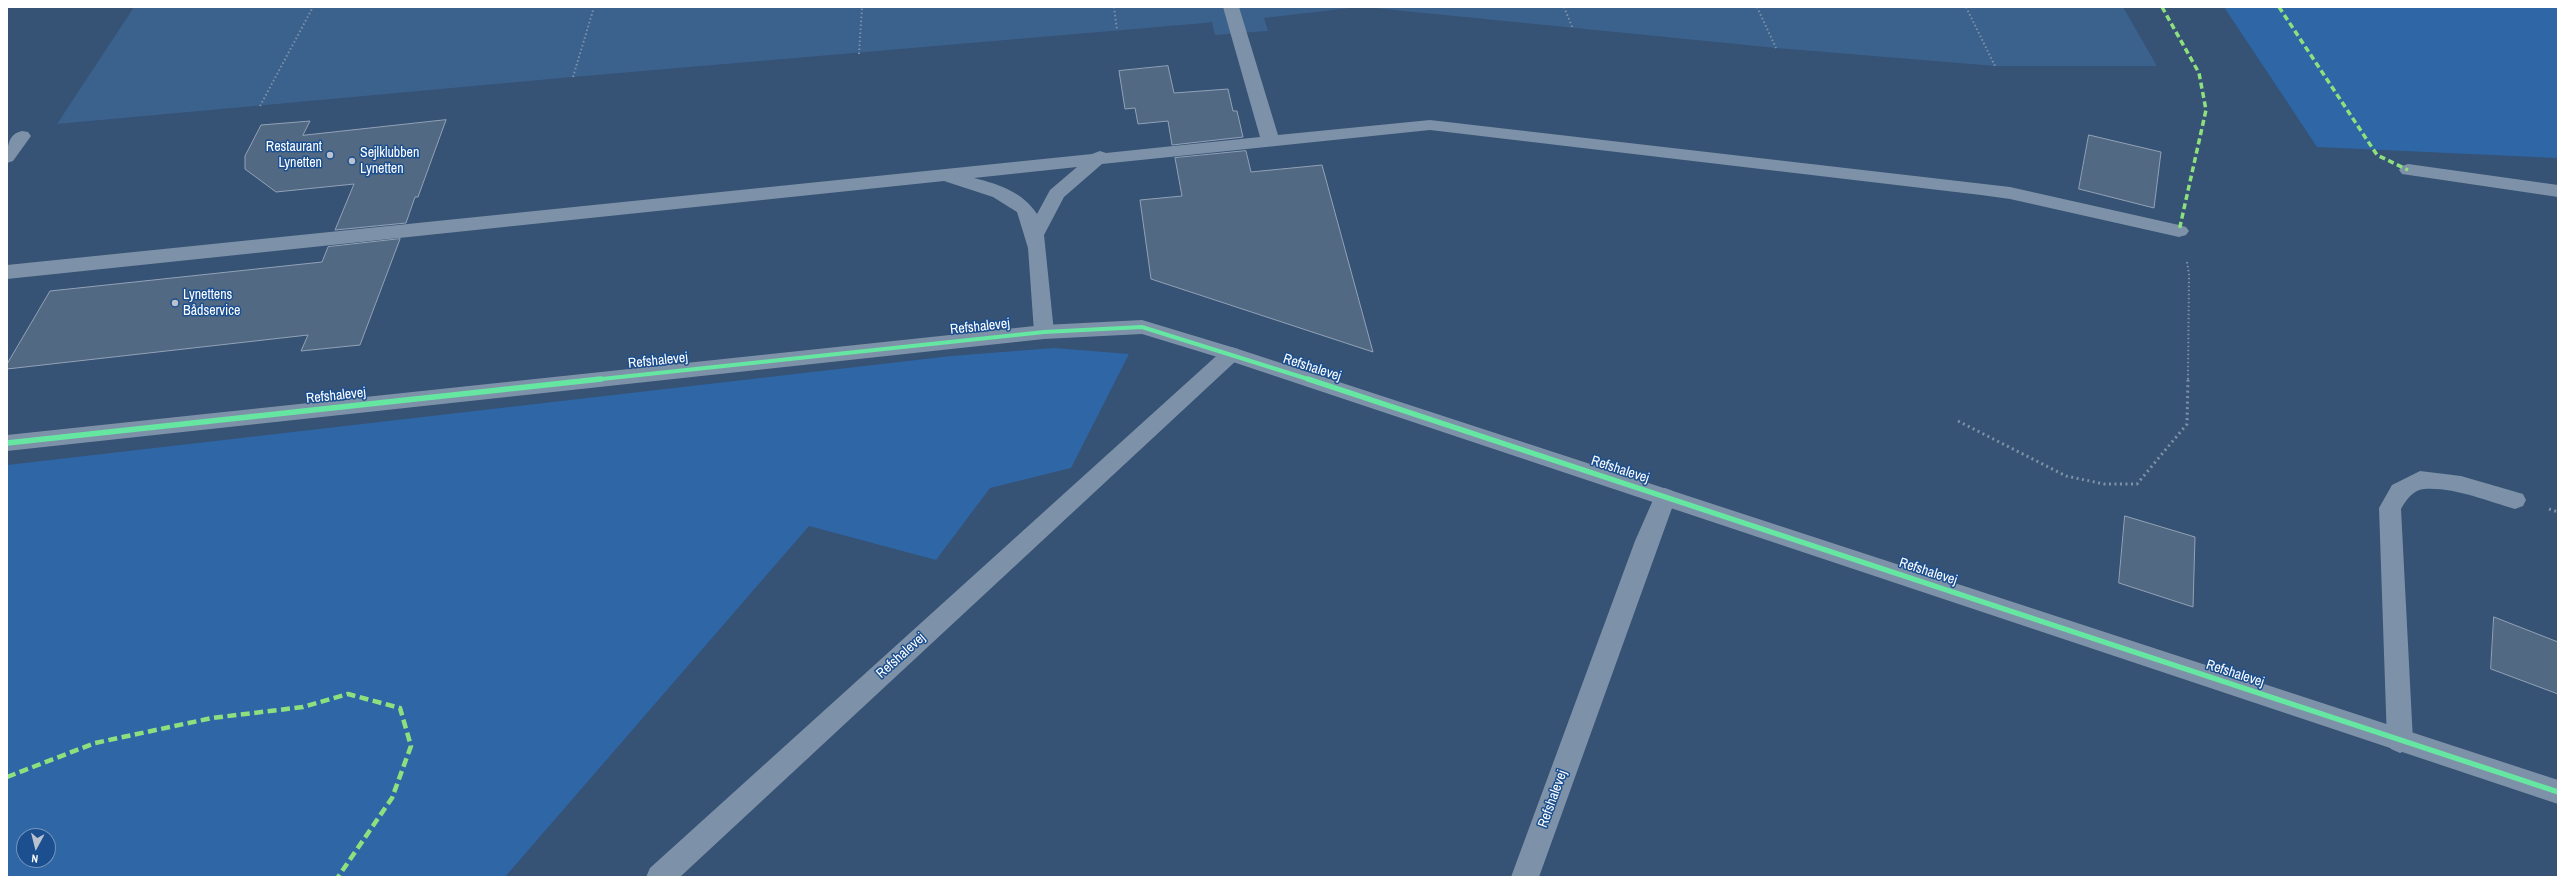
<!DOCTYPE html>
<html>
<head>
<meta charset="utf-8">
<style>
  body { margin:0 }
  #map { position:relative; width:2565px; height:884px; overflow:hidden; background:#365274; font-family:"Archivo Narrow",sans-serif }
  canvas { display:block }
  .frame { position:absolute; inset:0; border:8px solid #fff; pointer-events:none }
  .north { position:absolute; left:16px; top:828px; width:40px; height:40px; box-sizing:border-box; background:#1b4f8f; border:1px solid #7695bc; border-radius:50%; rotate:187deg; font-size:11px; font-weight:700; line-height:16px; text-align:center; color:#fff }
  .north::after { content:''; display:block; margin:auto; width:14px; height:18px; background:#b9c2ce; clip-path:polygon(50% 0,100% 100%,50% 72%,0 100%) }
</style>
</head>
<body>
<div id="map">
<canvas width="2565" height="884"></canvas>
<div class="frame"></div>
<div class="north">N</div>
</div>
<script>
const g = document.querySelector('canvas').getContext('2d');
g.lineJoin = 'round';
function fillPath(path, color) {
  g.fillStyle = color;
  g.fill(path, 'evenodd');
}
function trace(path, color, width, dash) {
  g.strokeStyle = color;
  g.lineWidth = width;
  g.lineCap = dash ? 'butt' : 'round';
  g.setLineDash(dash || []);
  g.stroke(path);
}
function label(font, color, halo, rows, align = 'center') {
  g.font = font + ' "Archivo Narrow",sans-serif';
  g.lineWidth = 3;
  g.setLineDash([]);
  g.textBaseline = 'middle';
  g.strokeStyle = halo;
  g.fillStyle = color;
  for (const [text, x, y, turn = 0] of rows) {
    g.save();
    g.translate(x, y);
    g.rotate((+turn || 0) * Math.PI / 180);
    g.textAlign = isNaN(turn) ? turn : align;
    if (halo) g.strokeText(text, 0, 0);
    g.fillText(text, 0, 0);
    g.restore();
  }
}
const green = new Path2D(`
  M2224 7H2558V158L2317 147Z
  M1054 348 1129 354 1071 468 990 488 936 560 809 526 505 877H7V465L951 356ZM24 836H48V860H24Z`);
const water = new Path2D(`
  M134 7H1359L1264 18 1268 31 1215 35 1212 22 1205 23 573 77 57 124Z
  M1364 7H2123L2157 66H1995L1776 48Z`);
const building = new Path2D(`
  M1168 66 1174 93 1228 89 1233 111H1237L1243 137 1172 145 1168 121 1138 124 1135 108 1125 109 1119 71Z
  M446 120 418 197H415L406 223 335 230 354 184 276 192 245 169V156L261 125 310 121 303 135Z
  M2089 135 2161 152 2154 208 2079 189Z
  M1246 151 1251 172 1322 165 1373 352 1151 279 1140 200 1182 196 1175 158Z
  M400 239 360 345 301 351 308 335 7 369V364L50 291 322 262 328 247Z
  M2125 516 2195 537 2193 607 2119 583Z
  M2494 617 2558 642V694L2491 669Z`);
const pathFar1 = new Path2D(`
  M1114 7 1117 30
  M1564 7 1573 29
  M1757 7 1776 48
  M1966 7 1995 66
  M859 54 862 7
  M573 77 594 7
  M260 106 313 7
  M2187 262 2189 274 2188 380`);
const path = new Path2D(`
  M1958 421 2066 476 2104 484H2137L2187 424 2188 379
  M2549 509 2558 512`);
const service = new Path2D(`
  M1223 7H1239L1278 135 1430 120 2010 187 2179 225 2186 227 2189 231 2186 235 2179 237 2010 199 1981 195 1430 130 1102 164 1064 197 1044 235 1054 332 1051 337 1044 339 1037 337 1034 332 1028 248 1017 212 993 197 944 181 7 279V265L1092 154 1100 151 1106 153 1260 137ZM1077 167 1050 190 1037 214C1023 192 998 184 974 178Z
  M22 131 28 132 31 136 13 161 7 163C7 149 7 134 22 131Z
  M2408 164 2558 185V197L2402 174 2399 170 2402 166Z
  M1231 347 1238 349 1241 354 1238 359 680 877H646L650 868 1224 349Z
  M2420 471 2461 476 2523 494 2526 500 2523 506 2515 509C2487 501 2454 487 2424 489 2413 490 2406 500 2401 509L2413 741 2409 749 2400 753 2391 749 2387 741 2379 508 2392 485Z
  M1665 488 1673 491 1676 497 1539 877H1511L1635 541 1657 491Z`);
const minor = new Path2D(`
  M1142 320 1238 349 2558 780V804L1224 359 1142 334 1044 339 7 451V435L1044 325Z`);
const quietFar1 = new Path2D(`
  M2162 7 2199 73 2206 110 2179 231
  M2279 7 2377 155 2408 170`);
const quiet = new Path2D(`
  M7 777 95 743 212 718 303 707 348 694 400 708 411 746 392 798 338 877`);
const cyclewayFar1 = new Path2D(`
  M592 380 1044 332 1142 327 1311 380`);
const cycleway = new Path2D(`
  M1308 379 2558 792
  M7 443 601 379`);
const markers = [
  [330,155,4,"#b9c2ce"],
  [352,161,4,"#b9c2ce"],
  [175,303,4,"#b9c2ce"]
];
const poiNames = [
  ["Restaurant",322,147,"right"],
  ["Lynetten",322,163,"right"],
  ["Sejlklubben",360,153],
  ["Lynetten",360,169],
  ["Lynettens",183,295],
  ["Bådservice",183,311]
];
const streetNames = [
  ["Refshalevej",980,327,-6],
  ["Refshalevej",658,361,-6],
  ["Refshalevej",1312,368,18],
  ["Refshalevej",336,396,-6],
  ["Refshalevej",1620,470,18],
  ["Refshalevej",1928,572,18],
  ["Refshalevej",901,656,-42],
  ["Refshalevej",2235,674,18],
  ["Refshalevej",1553,799,-70]
];
fillPath(green, '#2f66a5');
fillPath(water, '#3b618d');
fillPath(building, '#526984');
trace(building, '#92a2b6', 1);
trace(pathFar1, '#7d92a8', 2, [1.5, 2.5]);
trace(path, '#7d92a8', 3, [2, 3.5]);
fillPath(service, '#7d92a8');
fillPath(minor, '#7d92a8');
trace(quietFar1, '#8de07e', 3.5, [6, 3.5]);
trace(quiet, '#8de07e', 4.5, [9, 4.5]);
trace(cyclewayFar1, '#66e7a1', 4);
trace(cycleway, '#66e7a1', 5.5);
for (const [x, y, r, color] of markers) {
  const dot = new Path2D();
  dot.arc(x, y, r, 0, 2 * Math.PI);
  g.fillStyle = color;
  g.fill(dot);
  trace(dot, '#1b4f8f', 1.5);
}
label('14px', '#fff', '#1b4f8f', poiNames, 'left');
label('14px', '#fff', '#1b4f8f', streetNames);
</script>
</body>
</html>
